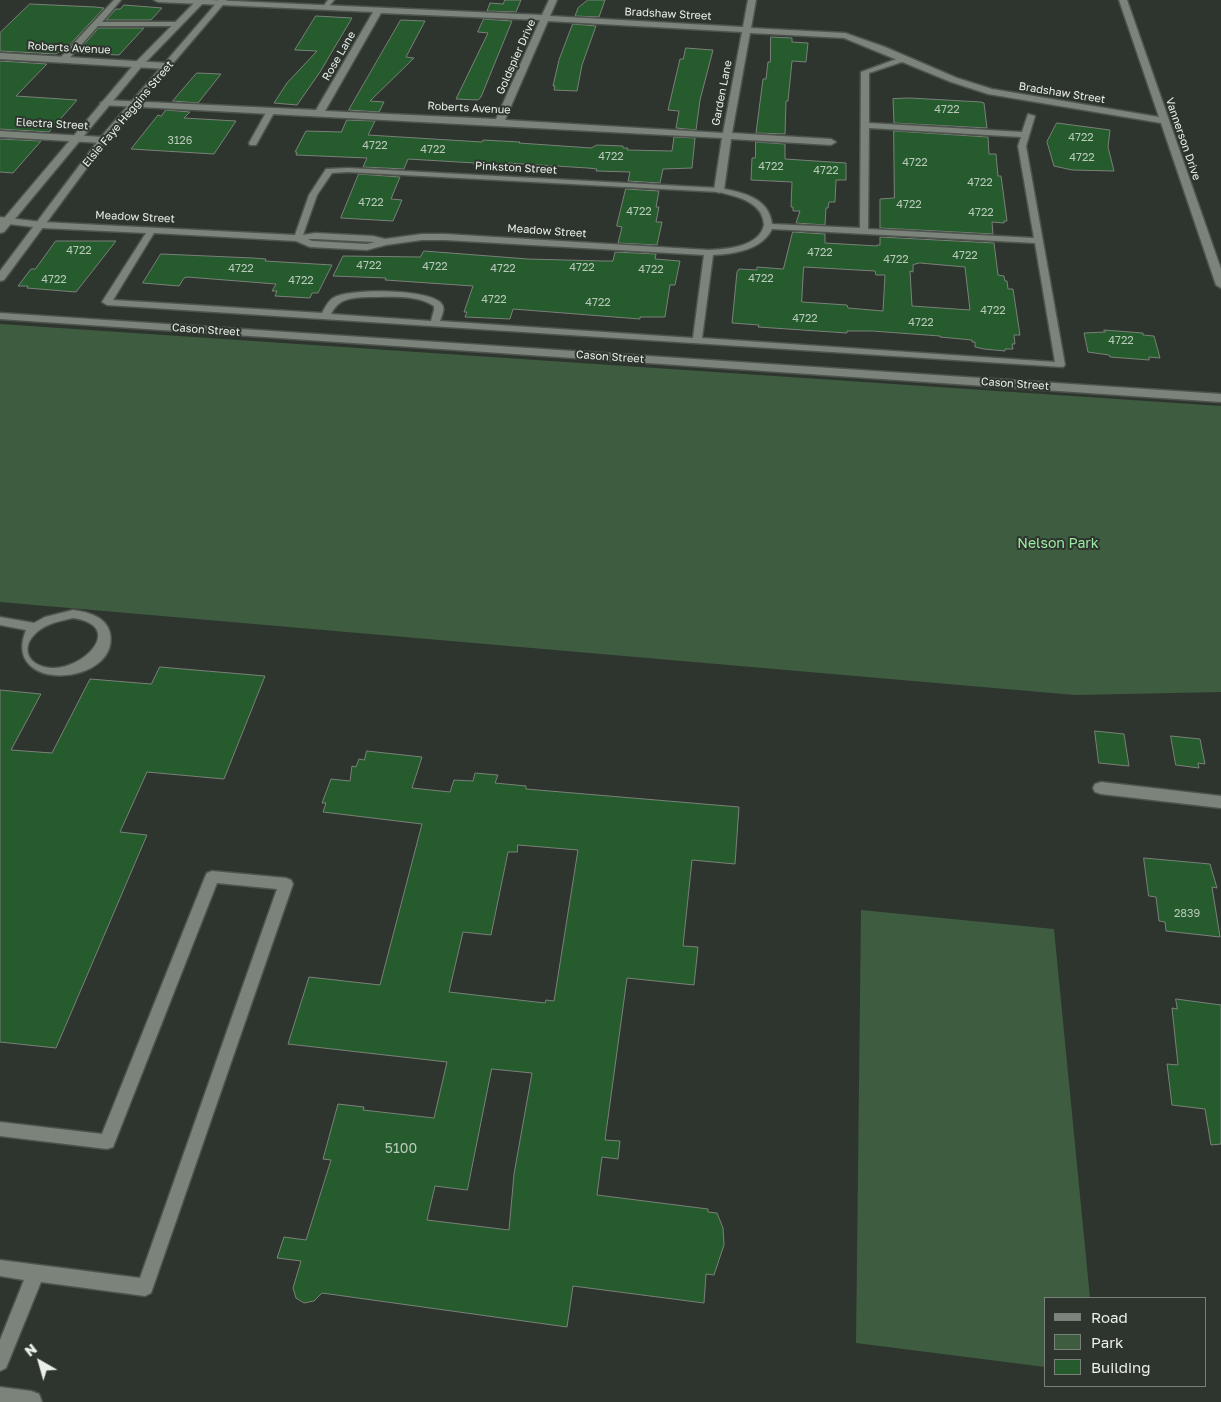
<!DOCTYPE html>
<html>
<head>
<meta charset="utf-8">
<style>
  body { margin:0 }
  #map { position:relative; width:1221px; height:1402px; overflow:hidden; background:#2e352e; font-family:"Golos Text",sans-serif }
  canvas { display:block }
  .legend { position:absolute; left:1044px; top:1297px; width:162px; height:90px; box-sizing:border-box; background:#2e352e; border:1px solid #797f79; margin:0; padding:6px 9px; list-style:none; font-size:15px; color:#eaefea }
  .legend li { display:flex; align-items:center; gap:10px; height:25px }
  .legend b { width:25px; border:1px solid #797f79 }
  .north { position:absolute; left:15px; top:1337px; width:50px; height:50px; -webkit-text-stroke:4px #2e352e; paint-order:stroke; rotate:322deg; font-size:14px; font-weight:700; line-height:20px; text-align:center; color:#eaefea }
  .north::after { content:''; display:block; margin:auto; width:18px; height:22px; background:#eaefea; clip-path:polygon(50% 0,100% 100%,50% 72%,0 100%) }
</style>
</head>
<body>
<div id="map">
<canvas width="1221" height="1402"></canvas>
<ul class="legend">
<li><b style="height:6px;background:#7b837b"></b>Road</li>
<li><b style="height:14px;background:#3e5c40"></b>Park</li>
<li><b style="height:14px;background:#265b2d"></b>Building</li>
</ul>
<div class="north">N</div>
</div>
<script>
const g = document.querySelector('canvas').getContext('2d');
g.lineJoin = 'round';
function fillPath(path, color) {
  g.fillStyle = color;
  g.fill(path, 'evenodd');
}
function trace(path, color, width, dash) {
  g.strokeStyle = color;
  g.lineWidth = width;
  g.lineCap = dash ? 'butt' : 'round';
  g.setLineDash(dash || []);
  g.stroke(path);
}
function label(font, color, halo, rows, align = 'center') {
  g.font = font + ' "Golos Text",sans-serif';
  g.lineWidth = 4;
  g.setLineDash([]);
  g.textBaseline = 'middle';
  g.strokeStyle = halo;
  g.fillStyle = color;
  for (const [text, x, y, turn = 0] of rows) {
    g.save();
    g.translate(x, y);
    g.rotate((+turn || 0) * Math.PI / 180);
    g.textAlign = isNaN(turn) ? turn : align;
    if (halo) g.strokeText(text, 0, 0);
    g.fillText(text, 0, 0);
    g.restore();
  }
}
const green = new Path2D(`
  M0 324 1221 406V692L1075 695 0 602Z
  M861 910 1054 929 1090 1298H1045V1367L856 1343Z`);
const building = new Path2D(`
  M505 0H521L516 12 487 11 490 3 503 4Z
  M588 0H605L599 17 575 16 578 8Z
  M30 4 95 7 104 8 63 52H59L56 54 0 51V33Z
  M124 5 162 8 151 20H106L116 9H120Z
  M316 16 352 18 320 72 297 105 274 103 287 83 317 51 295 50Z
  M484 19 512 21 481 97 478 100 456 99 488 33 478 32Z
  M401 20 425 21 406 57 414 58 370 101 384 102 379 112 349 110Z
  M573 24 596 26 582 65 577 91 554 90 555 86H553L559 60Z
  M99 28H144L119 55 77 53Z
  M771 37 792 38V42L808 43 806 62 792 61 788 101H786L785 134 756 133 763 79H766L768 62H770Z
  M686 48 713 50 700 100 696 130 676 128 679 111 668 110 680 59H683Z
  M0 61 47 64 16 96 77 100 49 132 0 129Z
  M197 73 221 74 198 103 173 101Z
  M910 98 981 102 984 103 987 128 894 123 893 99Z
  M166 110 190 112 184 118 236 121 214 154 131 149 158 115 161 116Z
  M347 120 375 121 368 135 482 142 483 140 520 142 519 143 591 148 597 145 623 146V148H628L627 150 672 151 674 137 695 138 692 168 663 169 660 183 628 181 630 172 596 171 597 169 588 168 507 163 505 167H498L474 165 475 163 408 159 404 169 363 167 367 158 296 155 297 152H295L306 131 341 132Z
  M1057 123 1110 130 1108 147 1114 171 1072 170 1054 166 1047 142Z
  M894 131 988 137 989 154H996L998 176H1001L1007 221H1004V223L992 222 993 234 880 228V199L894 198Z
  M0 139 41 141 13 173 0 172Z
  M756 142 785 144V159L846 163V180H836L835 202H829L828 208H826L825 225 796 223 800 211H793V207H791L792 182 751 180 752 158H755Z
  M359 174 400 177 391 199 402 200 393 221 341 218Z
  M626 189 659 191 656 207H659L656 222H662L657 245 618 243 622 227 617 226Z
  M793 232 825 234V243L877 246V245H880V237L994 243 998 275 1004 276 1005 281H1007L1008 289H1013L1020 335H1014L1015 344H1012L1013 349H1005V351L984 349 975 347V342H972V340L940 337V336L872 331H847V333L758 327 759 325 732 323 737 272 739 269 757 270V267L783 269ZM920 263 965 267 970 310 912 306 910 271 913 272V265ZM804 267 875 271 876 275H885L883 311 848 308 847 305 802 302Z
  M56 241H116L76 292 27 288 28 286H18L31 269H35Z
  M424 251 528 259 604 261H613L615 252 656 254 655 259 680 261 675 285H670L665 317H640V319L513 309 510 319 465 317 467 312H464L473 286 385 280 386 278 333 276 343 256 420 257Z
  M161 254 253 258 266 259 265 261 332 265 318 293H312L310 298 275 296 277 291H272L276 284 187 277 184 278 179 286 143 283Z
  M1104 330 1143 333V335L1154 336 1160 358 1149 357V360L1110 357 1109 355 1088 352 1084 333 1105 332Z
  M160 667 265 676 224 779 147 772 120 832 147 835 56 1048 0 1042V690L41 694 11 750 52 753 90 679 151 684Z
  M1095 731 1124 734 1129 766 1099 763Z
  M1171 736 1200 739 1205 764 1198 763 1199 768 1176 765Z
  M367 751 422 757 412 788 450 792 454 780 473 781 475 773 498 775 495 783 526 786V789L739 807 735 864 692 860 683 946 698 947 694 985 627 978 605 1140 620 1141 618 1159 602 1157 597 1195 708 1209V1212L717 1213 723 1228 724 1245 714 1275 706 1274 704 1303 573 1286 567 1327 322 1293 314 1301 304 1303 296 1298 293 1288 301 1261 277 1258 284 1237 306 1240 331 1160 323 1159 338 1104 364 1107 363 1110 434 1118 447 1062 288 1044 309 977 380 985 422 824 323 812 326 803H322L331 779 350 781 352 766 356 767 359 759 364 760ZM518 845 578 850 554 1001 546 1000 545 1003 449 992 463 932 491 935 508 852H517ZM492 1069 532 1073 514 1174 509 1230 427 1220 435 1186 467 1190Z
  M1144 858 1210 864 1217 888 1212 887 1220 937 1166 931 1165 922 1159 921 1156 897 1149 896Z
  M1176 999 1221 1005V1144L1211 1145 1205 1109 1172 1105 1167 1064 1178 1065 1172 1008 1177 1009Z`);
const lane = new Path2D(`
  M114 0H121L102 22H178L181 24 178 26H98L66 62H60V58Z
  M328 0H334L327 9H323L322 8Z
  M902 57 906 59 905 61 869 73V123L1022 132 1028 114 1035 116 1026 146 1065 365 1063 367 107 305 102 302 146 233 42 228 38 225 42 222 295 235 309 195 326 169 348 168 719 188C741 192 769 197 772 224L860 228 861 72ZM869 128 1021 137 1018 146 1034 238 868 229ZM348 172 719 192C738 197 763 202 764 225 759 247 727 249 709 250L445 234H422L385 239 373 236 315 233 303 235 317 195 332 173ZM772 229 1035 243 1055 362 702 338 713 255C734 254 762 250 772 229ZM154 233 296 241 310 247 367 250 386 245 422 240H445L704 255 693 338 440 321C442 315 446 308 441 303 428 289 350 288 333 298 328 301 325 308 322 313L113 300ZM308 239H315L375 242 367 244 312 241ZM368 297C387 297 417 294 434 306V310L431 321 331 314C339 298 351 298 368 297Z
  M268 109 275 111 256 145H250L249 143Z
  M73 610C87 612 106 616 110 633 120 686 0 694 26 630L0 625V617L34 623 45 617ZM73 618C126 626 84 670 51 668 28 666 19 648 37 632 47 623 61 621 73 618Z
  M212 871 286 878 291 880 293 884 151 1293 145 1296 41 1282 6 1368 0 1371V1340L24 1280 0 1276V1260L140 1278 277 889 217 883 113 1147 107 1149 0 1136V1122L102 1134 205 877 207 873Z`);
const street = new Path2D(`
  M154 0H211L542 15 549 0H557L550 16 743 27 748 0H756L751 28 845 33 885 47 957 78 992 89 1159 117 1119 0H1127L1221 269V288L1216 285 1161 123 988 94 951 82 844 38 750 33 732 133 831 139 836 142 831 145 731 139 724 190 719 193 714 190 722 138 102 105 100 103 105 100 316 110 373 12 158 2ZM381 13 540 20 496 119 325 111ZM548 21 742 32 723 133 505 120Z
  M0 53 167 63 171 66 167 69 0 59Z
  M0 131 103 137 108 140 103 143 0 137Z
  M0 217 42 222 47 225 42 228 0 223Z
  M0 313 1221 394V402L0 319Z
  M1101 782 1221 796V808L1101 794 1095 792 1093 788 1095 784Z
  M0 1387 31 1391 39 1394 42 1402H0Z`);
const secondary = new Path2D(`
  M197 0H206L142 66 4 232 0 233V223L136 62Z
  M219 0H227L106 142 4 280 0 281V271L100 138Z`);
const farStreetnames = [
  ["Bradshaw Street",668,14,3],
  ["Roberts Avenue",69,48,3],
  ["Rose Lane",339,56,-60],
  ["Goldspier Drive",516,57,-66],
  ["Garden Lane",722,93,-79],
  ["Bradshaw Street",1062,93,9],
  ["Roberts Avenue",469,108,3],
  ["Elsie Faye Heggins Street",128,114,-50],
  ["Electra Street",52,124,3],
  ["Vannerson Drive",1183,139,71],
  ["Pinkston Street",516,168,3],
  ["Meadow Street",135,217,3],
  ["Meadow Street",547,231,4],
  ["Cason Street",206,330,4],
  ["Cason Street",610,357,4],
  ["Cason Street",1015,384,4]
];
const numberNames = [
  ["4722",947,110],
  ["4722",1081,138],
  ["3126",180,141],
  ["4722",375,146],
  ["4722",433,150],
  ["4722",611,157],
  ["4722",1082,158],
  ["4722",915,163],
  ["4722",771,167],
  ["4722",826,171],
  ["4722",980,183],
  ["4722",371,203],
  ["4722",909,205],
  ["4722",639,212],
  ["4722",981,213],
  ["4722",79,251],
  ["4722",820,253],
  ["4722",965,256],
  ["4722",896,260],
  ["4722",369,266],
  ["4722",435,267],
  ["4722",582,268],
  ["4722",241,269],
  ["4722",503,269],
  ["4722",651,270],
  ["4722",761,279],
  ["4722",54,280],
  ["4722",301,281],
  ["4722",494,300],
  ["4722",598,303],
  ["4722",993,311],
  ["4722",805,319],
  ["4722",921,323],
  ["4722",1121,341],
  ["2839",1187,914]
];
const parkNames = [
  ["Nelson Park",1058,544]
];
const nearNumbernames = [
  ["5100",401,1149]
];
fillPath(green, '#3e5c40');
fillPath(building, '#265b2d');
trace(building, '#798179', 1);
trace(lane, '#4d544e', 3);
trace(street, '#4d544e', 3);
trace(secondary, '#4d544e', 3);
fillPath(lane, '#7b837b');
fillPath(street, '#7b837b');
fillPath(secondary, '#7b837b');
label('11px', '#eaefea', '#2e352e', farStreetnames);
label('11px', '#b9cabb', null, numberNames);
label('14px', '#9ceaa3', '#2e352e', parkNames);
label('14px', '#b9cabb', null, nearNumbernames);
</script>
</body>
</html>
